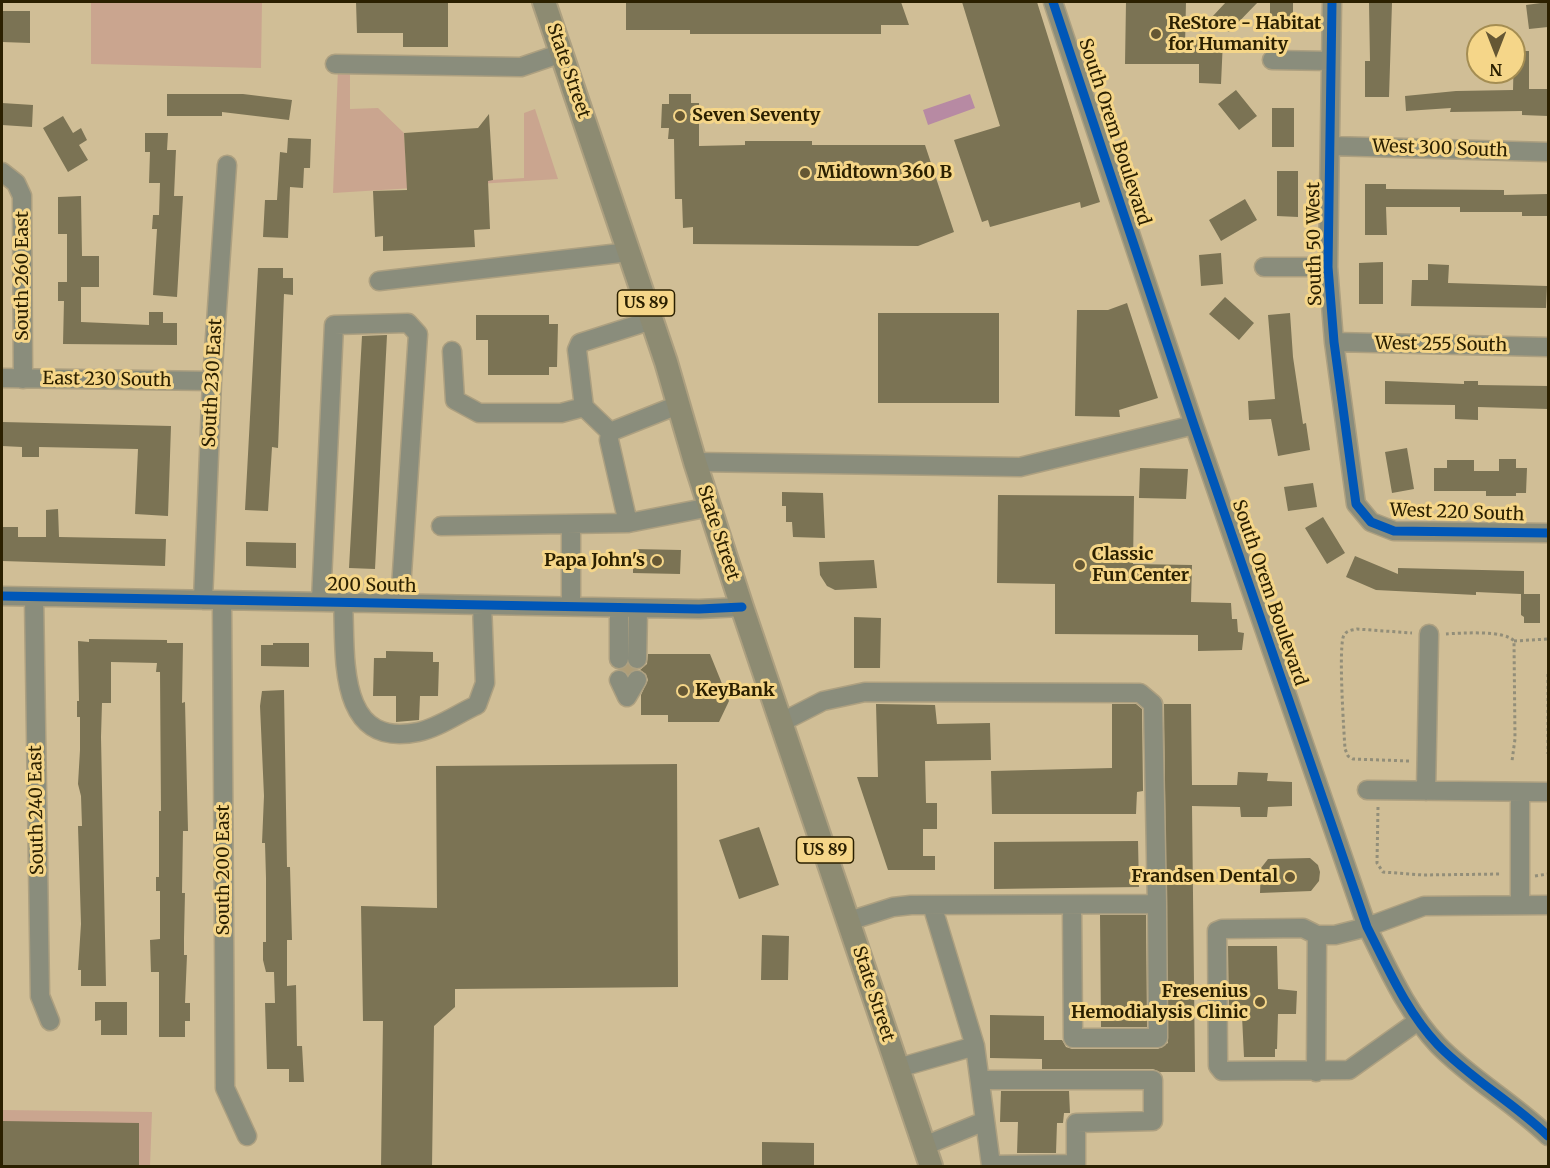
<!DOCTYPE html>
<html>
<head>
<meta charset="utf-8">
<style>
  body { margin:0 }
  #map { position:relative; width:1550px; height:1168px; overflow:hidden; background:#d0be96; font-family:Merriweather,serif }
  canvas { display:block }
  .frame { position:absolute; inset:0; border:3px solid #2b2000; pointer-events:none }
  .north { position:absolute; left:1466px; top:24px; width:60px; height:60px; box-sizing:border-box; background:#f5d689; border:2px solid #a48d52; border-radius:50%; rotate:180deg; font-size:16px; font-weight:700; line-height:24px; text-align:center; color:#2b2000 }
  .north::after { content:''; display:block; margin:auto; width:21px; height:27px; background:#655734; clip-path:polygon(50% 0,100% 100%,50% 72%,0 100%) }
</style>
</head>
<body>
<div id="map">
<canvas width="1550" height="1168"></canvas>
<div class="frame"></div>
<div class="north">N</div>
</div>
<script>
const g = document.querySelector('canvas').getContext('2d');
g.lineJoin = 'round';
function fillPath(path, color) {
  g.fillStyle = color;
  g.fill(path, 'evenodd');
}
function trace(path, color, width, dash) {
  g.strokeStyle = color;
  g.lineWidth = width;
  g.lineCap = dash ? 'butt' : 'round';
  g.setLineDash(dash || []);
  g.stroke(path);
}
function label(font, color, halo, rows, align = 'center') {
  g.font = font + ' Merriweather,serif';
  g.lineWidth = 6;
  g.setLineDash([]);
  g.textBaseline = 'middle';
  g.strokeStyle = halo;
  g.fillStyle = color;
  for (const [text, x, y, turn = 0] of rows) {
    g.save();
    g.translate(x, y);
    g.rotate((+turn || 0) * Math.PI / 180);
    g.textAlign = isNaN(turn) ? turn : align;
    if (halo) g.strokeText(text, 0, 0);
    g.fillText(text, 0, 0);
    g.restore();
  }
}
const green = new Path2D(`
  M91 2H262L261 68 91 64Z
  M338 69 350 70V109L378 108 404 133 407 185 524 178V113L535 109 558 179 333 193Z
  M2 1110 152 1112 150 1166H2Z`);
const water = new Path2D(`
  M970 94 975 108 928 125 923 110Z`);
const building = new Path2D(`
  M356 2H448V47H403V33H357Z
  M626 2H901L909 25H881V34H690V30H626Z
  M962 2H1037L1100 202 1081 208 1080 202 990 227 988 220 982 222 954 140 1000 126Z
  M1126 2H1186L1185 45 1191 39 1223 40 1221 84 1199 83V64H1125Z
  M1226 2H1258L1229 32 1212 17Z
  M1270 2H1293V21H1270Z
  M1548 2V27L1529 29 1526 5Z
  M1369 3H1392L1389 97H1365V61H1370Z
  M2 11H30V43L2 42Z
  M1514 51H1529V89H1548V116L1522 115V111L1450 112 1451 108 1406 111 1405 96 1456 91 1513 90Z
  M1236 90 1257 116 1239 130 1218 104Z
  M167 94H243L292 100 289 120 222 112V116H167Z
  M669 94H691V103H699V146L745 145V141H812V145H925L954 232 918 246 693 244V227L683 228 682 199H675L674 139H668L669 128H661L662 104H669Z
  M2 103 33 105 32 127 2 125Z
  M1272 108H1294V147H1272Z
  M489 114 493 180 488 181 490 229 474 230 475 247 383 251V236L375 237 373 191 407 190 404 133 478 128Z
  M63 116 73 133 81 128 87 140 79 145 88 160 68 172 43 128Z
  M145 133H168L167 150H176L174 196H183L177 297 153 295 157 229H152L153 215H159L160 183H149L150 152H145Z
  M288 138 311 139 310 168H304L303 188 290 187 288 238 263 237 265 200H277L280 152 287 153Z
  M1277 171H1298V217L1277 216Z
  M1365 184H1386V189L1504 190V195L1548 194V216H1522V212H1460V207H1386L1387 235H1365Z
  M81 196 82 256H99V287H81V322L149 325V312H163V323H177V345L63 344 64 301H58V282H67V234H58V197Z
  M1245 199 1257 220 1221 241 1209 220Z
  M1221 253 1223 284 1201 286 1199 255Z
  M1383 262V304H1359V263Z
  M1428 264 1449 265 1448 283 1547 286 1546 308 1411 306 1412 280H1428Z
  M258 268H283V278H293V295L284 294 278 448 272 447 268 511 245 510Z
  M1225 297 1254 323 1239 340 1209 314Z
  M1127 303 1158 398 1119 410 1120 417 1075 416 1077 310H1108Z
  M878 313H999V403H878Z
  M1290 313 1293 357 1303 424 1306 423 1310 450 1278 456 1271 419 1249 420 1248 401 1275 399 1268 315Z
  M476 315H549V324H558L557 367H549V375H488V340H476Z
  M387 335 375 569 349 568 362 336Z
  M1385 381 1464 384V381H1478V385L1548 386V409L1478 407V420L1455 419V405L1385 404Z
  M2 422 171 426 168 516 135 514 138 449 39 447V457H22V447L2 446Z
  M1407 448 1414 489 1392 493 1385 452Z
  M1499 459H1516V468H1527L1526 493H1516V496H1486V491H1434V468H1447V460H1474V471H1499Z
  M1140 468 1188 469 1186 499 1139 498Z
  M1313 483 1317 507 1288 511 1284 487Z
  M782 492 823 493 825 538 793 537 792 522H786V506H782Z
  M998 495 1134 496 1133 564 1192 565 1191 602 1231 603 1232 619H1237L1238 632 1244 633 1242 650 1198 651V635L1055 634V584L997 583Z
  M58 509 59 537 166 539 165 566 2 561V527H18V537H46V510Z
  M1323 517 1345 553 1327 564 1305 528Z
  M246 542 296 543V568L246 566Z
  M633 549 681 550 680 574 633 573Z
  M1355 556 1398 574V568L1524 571V594H1540V623H1524V617L1521 615V594L1476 592V595L1376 590 1346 577Z
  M874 560 877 588 835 590 827 586 820 575 819 562Z
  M854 617 881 618 880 668H854Z
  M89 639 167 640V643H183L182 703 185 702 188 831H183L182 893H185L184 938V955H187L185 1003H190V1021H185V1037H159V972H151L150 940 160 939V891H156V877H159V811H161L160 672H156L157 663 111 662V703H102L101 737 106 986H81V970H78L81 924 78 826H82L81 796 78 784 80 750V717H77V701H79L78 641 89 642Z
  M273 643H309V667L261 666V645H273Z
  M386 651 433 652V662H439L438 696H420L419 720 396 722V696H373L374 658H386Z
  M648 654H710L729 701 719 722H668V715H641V695L648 680 646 674 640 670 647 664Z
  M284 690 287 867H290L292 940H287V986L296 985 297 1046H302L304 1082H289V1069H267L265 1003H275L274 972H266L263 960V942H266V878L265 843H262L264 796 260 706 262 691Z
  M876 704 935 705 937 724 990 723 991 760 925 761 926 803H937V829H923V856H935V870H888L857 777H878Z
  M1112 704H1136L1142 709 1143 791 1137 792 1136 814H992L991 771 1112 768Z
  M1164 704H1191L1192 785H1237L1238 772 1268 773 1267 781 1292 782V806L1268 807 1267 817H1241L1240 807 1192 806 1195 1072H1160L1153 1069H1042V1059L990 1058V1015L1044 1016V1040H1062L1066 1047 1072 1049H1158L1168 1043Z
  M677 764 678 987 455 989V1007L434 1026 432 1167H381L383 1021H363L361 906 437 908 436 766Z
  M759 827 779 885 739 899 719 840Z
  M1138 841 1139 887 994 889V842Z
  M1310 858 1318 865 1320 872 1319 881 1311 891 1260 893 1261 868 1268 859Z
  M1100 915H1146L1147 1027H1101Z
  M762 935 789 936 788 980H761Z
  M1228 946H1277L1278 989 1297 991 1296 1014H1278L1277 1049H1275V1057H1244L1242 1016H1229Z
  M95 1002H127V1035H101V1020L95 1021Z
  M1001 1091H1069L1070 1113H1064L1063 1123H1057L1056 1153H1017L1018 1122H1000Z
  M2 1121 139 1123V1167H2Z
  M762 1142 814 1143V1167H762Z`);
const minorTunnel = new Path2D(`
  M628 680V659`);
const path = new Path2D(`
  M1446 634C1461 633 1505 630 1514 641L1515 739 1512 761
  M1514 641 1548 639
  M1548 674V754
  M1409 761 1353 759 1348 756 1345 749C1344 732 1338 645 1344 635 1347 630 1353 630 1357 629L1412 633
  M1378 807 1377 863 1383 872 1423 875 1502 874
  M1535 876 1548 874`);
const minor = new Path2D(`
  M1053 2 1194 425 1367 927C1388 968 1406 1011 1438 1045 1471 1079 1514 1103 1548 1136
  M1332 2 1328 267 1334 342 1356 504 1371 522 1394 531 1548 533
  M1272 60 1331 61
  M335 64 521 67 562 53
  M1331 146 1548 152
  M2 172 16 183 22 196 23 379
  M1264 267H1328
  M379 281 629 252
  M1334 342 1548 347
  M452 351 455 400 479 413H561L584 407
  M2 378 212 381
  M610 432 584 407 577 350 580 343 652 320
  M695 462 1020 467 1194 425
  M628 523 609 440 610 432 678 405
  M571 524V606
  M441 526 628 523 710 507
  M2 596 699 609 742 607
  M34 597 40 996 50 1021
  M203 600 212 381 227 165
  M222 601 225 1088 247 1136
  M321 601 334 325 408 323 418 334 400 603
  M343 601C346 653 335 749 418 732 438 728 459 713 477 705L485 683 482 605
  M619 659V608
  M637 659 638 608
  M619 680 627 697
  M627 697 637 680
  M782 722 823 701 865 692 1140 693 1153 704 1157 904 911 905 893 907 849 921
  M1367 790 1548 792
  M1426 791 1429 634
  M1520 792V905
  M1072 906 1073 1038H1158L1157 904
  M1418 1021 1349 1070 1222 1071 1218 1066 1217 931 1222 929 1303 928 1317 935H1335L1367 927 1424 906 1548 905
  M975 1046 991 1165 1076 1164V1123L1153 1121V1080H980
  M898 1068 975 1046 932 905
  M1316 1072 1317 935
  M924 1146 985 1121`);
const major = new Path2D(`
  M544 2 666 362 695 462 742 607 931 1166`);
const cycleway = new Path2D(`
  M1053 2 1194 425 1367 927C1388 968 1406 1011 1438 1045 1471 1079 1514 1103 1548 1136
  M1332 2 1328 267 1334 342 1356 504 1371 522 1394 531 1548 533
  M2 596 699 609 742 607`);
const markers = [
  [1156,34,6,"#655734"],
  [680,116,6,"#655734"],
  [805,173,6,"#655734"],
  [657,561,6,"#655734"],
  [1080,565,6,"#655734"],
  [683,691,6,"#655734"],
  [1290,877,6,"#655734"],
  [1260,1002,6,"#655734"]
];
const shields = [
  [646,303,57],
  [825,850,57]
];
const shieldNames = [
  ["US 89",646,303],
  ["US 89",825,850]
];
const poiNames = [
  ["ReStore - Habitat",1168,24],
  ["for Humanity",1168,45],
  ["Seven Seventy",692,116],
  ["Midtown 360 B",817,173],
  ["Classic",1092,555],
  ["Fun Center",1092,576],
  ["Papa John's",645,561,"right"],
  ["KeyBank",695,691],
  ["Frandsen Dental",1278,877,"right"],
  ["Fresenius",1248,992,"right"],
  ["Hemodialysis Clinic",1248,1013,"right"]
];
const streetNames = [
  ["State Street",568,71,71],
  ["South Orem Boulevard",1114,132,72],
  ["West 300 South",1440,149,2],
  ["South 50 West",1315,244,-91],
  ["South 260 East",23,276,-90],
  ["West 255 South",1441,345,1],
  ["East 230 South",107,380,1],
  ["South 230 East",213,383,-87],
  ["West 220 South",1457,513,2],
  ["State Street",718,533,72],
  ["200 South",372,586,1],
  ["South Orem Boulevard",1269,593,71],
  ["South 240 East",37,810,-91],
  ["South 200 East",224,870,-90],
  ["State Street",873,994,72]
];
fillPath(green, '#caa58f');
fillPath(water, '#b78aa3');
fillPath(building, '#7b7354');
trace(minorTunnel, '#af9e78', 18, [18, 9]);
trace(minor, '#ada080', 21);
trace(major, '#ada080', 26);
trace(path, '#928e79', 3, [3, 3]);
trace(minor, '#8a8d7c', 18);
trace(major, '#8d8b72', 22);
trace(cycleway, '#0057b8', 9);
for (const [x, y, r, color] of markers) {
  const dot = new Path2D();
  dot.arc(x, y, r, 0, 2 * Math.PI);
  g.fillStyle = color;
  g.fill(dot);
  trace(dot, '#f5d689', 2);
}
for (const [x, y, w] of shields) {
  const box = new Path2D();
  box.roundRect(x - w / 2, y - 13, w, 26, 4.5);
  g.fillStyle = '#f5d689';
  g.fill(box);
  trace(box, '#2b2000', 1.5);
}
label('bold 16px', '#2b2000', null, shieldNames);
label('bold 18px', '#2b2000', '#f5d689', poiNames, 'left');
label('18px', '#2b2000', '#f5d689', streetNames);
</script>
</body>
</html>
